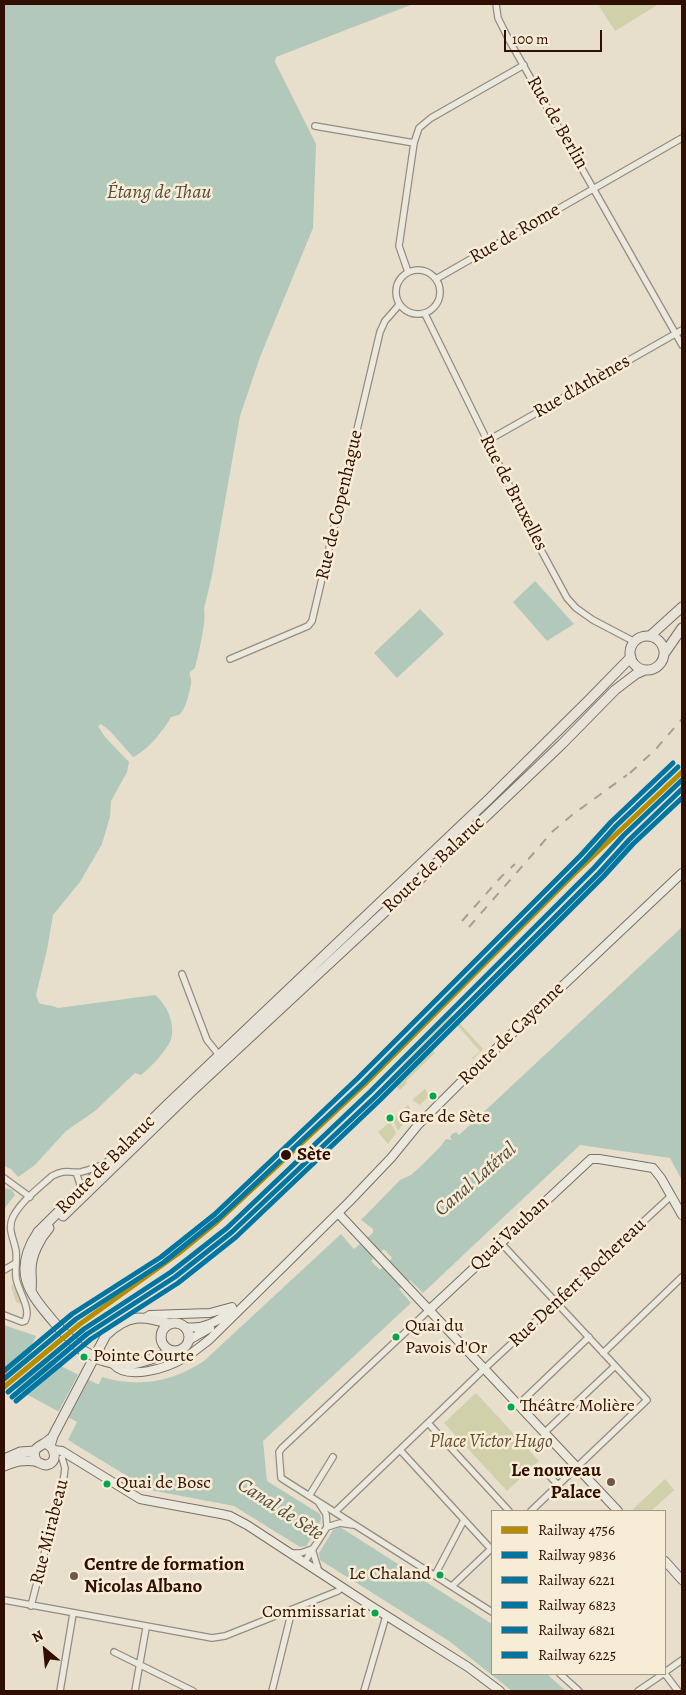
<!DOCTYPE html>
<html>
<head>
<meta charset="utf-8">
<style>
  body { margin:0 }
  #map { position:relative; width:686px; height:1695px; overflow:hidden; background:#e7dfcc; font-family:Alegreya,serif }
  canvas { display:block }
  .frame { position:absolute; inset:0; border:5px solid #300f02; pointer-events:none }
  .legend { position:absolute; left:491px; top:1510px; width:175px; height:165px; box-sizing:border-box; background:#f7edd6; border:1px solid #a79481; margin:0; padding:6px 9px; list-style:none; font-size:15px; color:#300f02 }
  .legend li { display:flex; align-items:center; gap:10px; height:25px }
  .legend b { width:25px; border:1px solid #a79481 }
  .north { position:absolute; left:20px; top:1625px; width:50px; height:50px; -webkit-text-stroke:4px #f7edd6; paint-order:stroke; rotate:332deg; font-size:14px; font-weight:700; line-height:20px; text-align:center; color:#300f02 }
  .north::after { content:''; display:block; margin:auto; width:18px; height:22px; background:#300f02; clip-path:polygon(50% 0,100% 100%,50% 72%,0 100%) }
  .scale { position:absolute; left:504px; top:30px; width:98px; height:22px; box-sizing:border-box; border:2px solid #300f02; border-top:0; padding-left:6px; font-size:15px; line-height:18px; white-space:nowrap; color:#300f02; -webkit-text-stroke:4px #f7edd6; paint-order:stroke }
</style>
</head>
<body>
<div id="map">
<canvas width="686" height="1695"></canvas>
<div class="frame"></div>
<ul class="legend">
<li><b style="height:6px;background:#b68c00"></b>Railway 4756</li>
<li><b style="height:6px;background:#0075a1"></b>Railway 9836</li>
<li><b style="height:6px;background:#0075a1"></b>Railway 6221</li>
<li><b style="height:6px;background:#0075a1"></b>Railway 6823</li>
<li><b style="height:6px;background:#0075a1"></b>Railway 6821</li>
<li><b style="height:6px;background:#0075a1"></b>Railway 6225</li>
</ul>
<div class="north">N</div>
<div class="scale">100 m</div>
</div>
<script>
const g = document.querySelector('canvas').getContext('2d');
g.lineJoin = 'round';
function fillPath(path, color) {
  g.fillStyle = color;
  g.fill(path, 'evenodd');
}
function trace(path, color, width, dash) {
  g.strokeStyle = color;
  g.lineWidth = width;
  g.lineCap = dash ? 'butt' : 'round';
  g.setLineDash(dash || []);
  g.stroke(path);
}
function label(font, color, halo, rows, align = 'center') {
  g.font = font + ' Alegreya,serif';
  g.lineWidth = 5;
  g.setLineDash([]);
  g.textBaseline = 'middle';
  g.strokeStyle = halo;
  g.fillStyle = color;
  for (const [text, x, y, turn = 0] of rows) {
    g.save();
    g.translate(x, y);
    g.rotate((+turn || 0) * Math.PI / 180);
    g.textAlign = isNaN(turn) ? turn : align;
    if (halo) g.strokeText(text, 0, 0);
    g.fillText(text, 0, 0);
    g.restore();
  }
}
const green = new Path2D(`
  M603 4H659L615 31 599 6Z
  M451 1014 483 1049 473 1059H471L480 1051 453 1021 427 1044 435 1053 406 1081 407 1083 400 1090 389 1079Z
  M425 1089 429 1096 420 1105 412 1100Z
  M408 1105 412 1112 398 1131 393 1119Z
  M390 1122 396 1133 388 1144 378 1132Z
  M15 1283 23 1305 16 1302 11 1286Z
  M476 1393 539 1461 507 1491 444 1423Z
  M665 1479 674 1490 651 1511H635L633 1509Z`);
const water = new Path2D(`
  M4 4H413L276 57 275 62 316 144 313 228 260 357 240 416 212 575 204 609C207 619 198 656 195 668L190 672C189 677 192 678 191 684 189 693 186 709 179 715L171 717C164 730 147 751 133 757L110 731 101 724 98 726 105 737 129 762 127 772 111 801 110 817 102 844 80 882 53 915 47 950 36 995 39 1003C46 1006 50 1004 58 1008L155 995C167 1004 177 1027 170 1042 164 1053 151 1067 141 1075L135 1073 95 1111 66 1131 35 1165 18 1177 11 1169 4 1166Z
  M535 581 574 624 547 641 513 602Z
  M420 609 444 634 397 678 374 653Z
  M682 927V1180L670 1158 580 1145 423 1293 410 1280 399 1289 411 1303 263 1441 267 1481 320 1514 321 1518 320 1523 333 1530 340 1527 492 1624V1674H547L566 1691H512L449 1641 320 1560 319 1553 306 1546 300 1547 234 1506 150 1490 68 1440 77 1422 14 1387 9 1388 4 1385V1325L36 1336 29 1350 97 1384H99L102 1377C139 1388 172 1382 204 1361L341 1234 354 1249 373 1233V1229L361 1220 400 1180 411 1175 421 1166 440 1147 446 1139 452 1140 450 1137 452 1134 456 1132 459 1135ZM384 1249 392 1258 380 1270 371 1261Z
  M4 1188 12 1190 15 1195 4 1209Z`);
const pier = new Path2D(`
  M35 1351 47 1357 7 1390 4 1388V1377Z
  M79 1373 89 1379 68 1419 57 1414Z
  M321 1523 333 1530 319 1553 306 1546Z`);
const street = new Path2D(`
  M496 4 498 18 509 40 682 345
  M315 126 414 143
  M396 292a22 22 0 1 1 44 0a22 22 0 1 1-44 0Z
  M408 272 399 246 414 143 419 128 431 118 524 65
  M436 279 682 138
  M425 314 541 550 567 598 576 608 593 620 635 642
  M487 441 682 330
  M230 659 308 626 312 621 380 332 385 321 399 305
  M182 974 207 1040 219 1055
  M76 1172 80 1184 79 1191
  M4 1178 30 1197
  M501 1243 647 1400 531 1511
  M4 1270 16 1263
  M429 1310 282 1448 279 1452 281 1478 492 1612
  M4 1315 22 1322 25 1321C32 1309 18 1291 16 1278 15 1269 17 1260 16 1251 14 1239 7 1229 13 1217 21 1201 39 1188 52 1176 66 1169 68 1173 81 1172 90 1170 98 1166 106 1164
  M603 1353 682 1277
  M518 1405 589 1337
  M428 1423 509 1511
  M544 1433 615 1366
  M400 1450 491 1549
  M546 1472 558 1485
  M309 1496 333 1457
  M319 1503 326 1514 327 1527
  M335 1512 484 1369 671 1196
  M327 1527 340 1523 353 1525
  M312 1549 319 1572
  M290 1553H301L312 1549
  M304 1563 327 1527
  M435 1575 464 1520
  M452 1586 492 1548
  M4 1600 212 1638 225 1636 338 1591 342 1587
  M31 1606 64 1476 65 1468 62 1458
  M114 1652 193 1691
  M665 1672 682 1660
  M560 1674 579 1691
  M665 1674 678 1691
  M60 1691 73 1614
  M135 1691 146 1628
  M272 1691 292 1610
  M364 1691 386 1616
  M638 1691 663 1674`);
const secondary = new Path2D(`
  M338 1213 618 1511
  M429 1310 591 1159H599L653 1168 661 1178 682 1215
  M145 1318 150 1315 210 1313 232 1307
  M185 1327C203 1330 218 1321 232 1311
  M189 1340 210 1328
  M113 1364C128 1381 167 1368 184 1358 193 1353 201 1346 210 1339L349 1202 391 1158 418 1125 464 1079 682 873
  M54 1450 62 1451 140 1499 221 1514 230 1516 247 1525 371 1606 468 1667 500 1691
  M665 1561 682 1580`);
const primary = new Path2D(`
  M650 636 682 607
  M630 653a17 17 0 1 1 34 0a17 17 0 1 1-34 0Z
  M664 654 682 628
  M63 1216 191 1092 417 882 562 744 615 690 636 674 645 670
  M31 1290C32 1283 31 1277 31 1270 31 1255 40 1238 49 1228
  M161 1337a14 14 0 1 1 28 0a14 14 0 1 1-28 0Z
  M59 1328C31 1295 10 1274 38 1232L168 1104 489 799 589 700 631 657
  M101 1360C134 1371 142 1360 173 1352
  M50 1446 53 1436 106 1335C128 1314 142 1315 170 1324
  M4 1459 20 1452 35 1451
  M37 1462C28 1446 43 1447 50 1439
  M4 1466C15 1462 23 1459 35 1461 39 1462 42 1465 46 1465 58 1463 56 1449 47 1444`);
const rail = new Path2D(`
  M630 773 655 750 682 719
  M462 921 501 877 515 864
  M469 927 553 831 572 815 627 775`);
const primaryBridge = new Path2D(`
  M59 1328 82 1350 101 1360`);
const rail1 = new Path2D(`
  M4 1387 80 1324 179 1253 217 1222 365 1084 573 875 682 772`);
const rail2 = new Path2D(`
  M8 1392 84 1329 171 1272 227 1228 371 1091 594 868 624 835 682 780`);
const rail3 = new Path2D(`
  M4 1379 76 1319 164 1262 219 1218 363 1083 585 860 616 826 678 767`);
const rail4 = new Path2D(`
  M12 1397 87 1334 175 1277 232 1232 376 1096 599 873 629 840 682 789`);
const rail5 = new Path2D(`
  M4 1371 72 1314 161 1257 215 1214 358 1078 581 855 611 822 673 763`);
const rail6 = new Path2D(`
  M16 1401 91 1339 178 1283 236 1237 380 1100 603 877 633 844 682 798`);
const markers = [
  [433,1096,4.5,"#00a651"],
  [390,1118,4.5,"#00a651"],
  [286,1155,6,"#300f02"],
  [396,1337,4.5,"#00a651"],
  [84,1357,4.5,"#00a651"],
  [511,1407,4.5,"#00a651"],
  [611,1482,5,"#705849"],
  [107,1484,4.5,"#00a651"],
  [440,1575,4.5,"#00a651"],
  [74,1576,5,"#705849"],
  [375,1613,4.5,"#00a651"]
];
const busNames = [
  ["Gare de Sète",399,1118],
  ["Quai du",405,1327],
  ["Pavois d'Or",405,1349],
  ["Pointe Courte",93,1357],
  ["Théâtre Molière",520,1407],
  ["Quai de Bosc",116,1484],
  ["Le Chaland",431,1575,"right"],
  ["Commissariat",366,1613,"right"]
];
const streetNames = [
  ["Rue de Berlin",557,123,60],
  ["Rue de Rome",515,234,-30],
  ["Rue d'Athènes",582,387,-30],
  ["Rue de Bruxelles",513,493,63],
  ["Rue de Copenhague",340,505,-77],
  ["Route de Balaruc",434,865,-43],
  ["Route de Cayenne",512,1034,-44],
  ["Route de Balaruc",106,1165,-45],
  ["Quai Vauban",510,1234,-43],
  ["Rue Denfert Rochereau",578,1283,-43],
  ["Rue Mirabeau",50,1532,-76]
];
const stopNames = [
  ["Sète",297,1155]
];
const parkNames = [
  ["Place Victor Hugo",491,1442]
];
const poiNames = [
  ["Le nouveau",601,1471],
  ["Palace",601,1493],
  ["Centre de formation",84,1565,"left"],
  ["Nicolas Albano",84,1587,"left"]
];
const waterNames = [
  ["Étang de Thau",159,193],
  ["Canal Latéral",476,1180,-41],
  ["Canal de Sète",280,1510,33]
];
fillPath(green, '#d0d0ab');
fillPath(water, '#b2c8ba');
fillPath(pier, '#e7dfcc');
trace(street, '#958c80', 8);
trace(secondary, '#7a7065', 10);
trace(primary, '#7a7065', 11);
trace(street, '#ebe8de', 5.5);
trace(secondary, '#ebe8de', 8);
trace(primary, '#e8e3d8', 9);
trace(rail, '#a69f96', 2, [9, 9]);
trace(primaryBridge, '#7a7065', 11, []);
trace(primaryBridge, '#e8e3d8', 9);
trace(rail1, '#b68c00', 5);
trace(rail2, '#0075a1', 5);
trace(rail3, '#0075a1', 5);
trace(rail4, '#0075a1', 5);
trace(rail5, '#0075a1', 5);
trace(rail6, '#0075a1', 5);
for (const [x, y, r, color] of markers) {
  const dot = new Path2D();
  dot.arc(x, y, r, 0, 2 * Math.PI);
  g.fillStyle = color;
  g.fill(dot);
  trace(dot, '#f7edd6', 2);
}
label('18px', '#300f02', '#f7edd6', busNames, 'left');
label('19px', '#300f02', '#f7edd6', streetNames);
label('bold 19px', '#300f02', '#f7edd6', stopNames, 'left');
label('italic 19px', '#624e34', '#f7edd6', parkNames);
label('bold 19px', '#300f02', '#f7edd6', poiNames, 'right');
label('italic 20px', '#554c40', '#f7edd6', waterNames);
</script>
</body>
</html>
